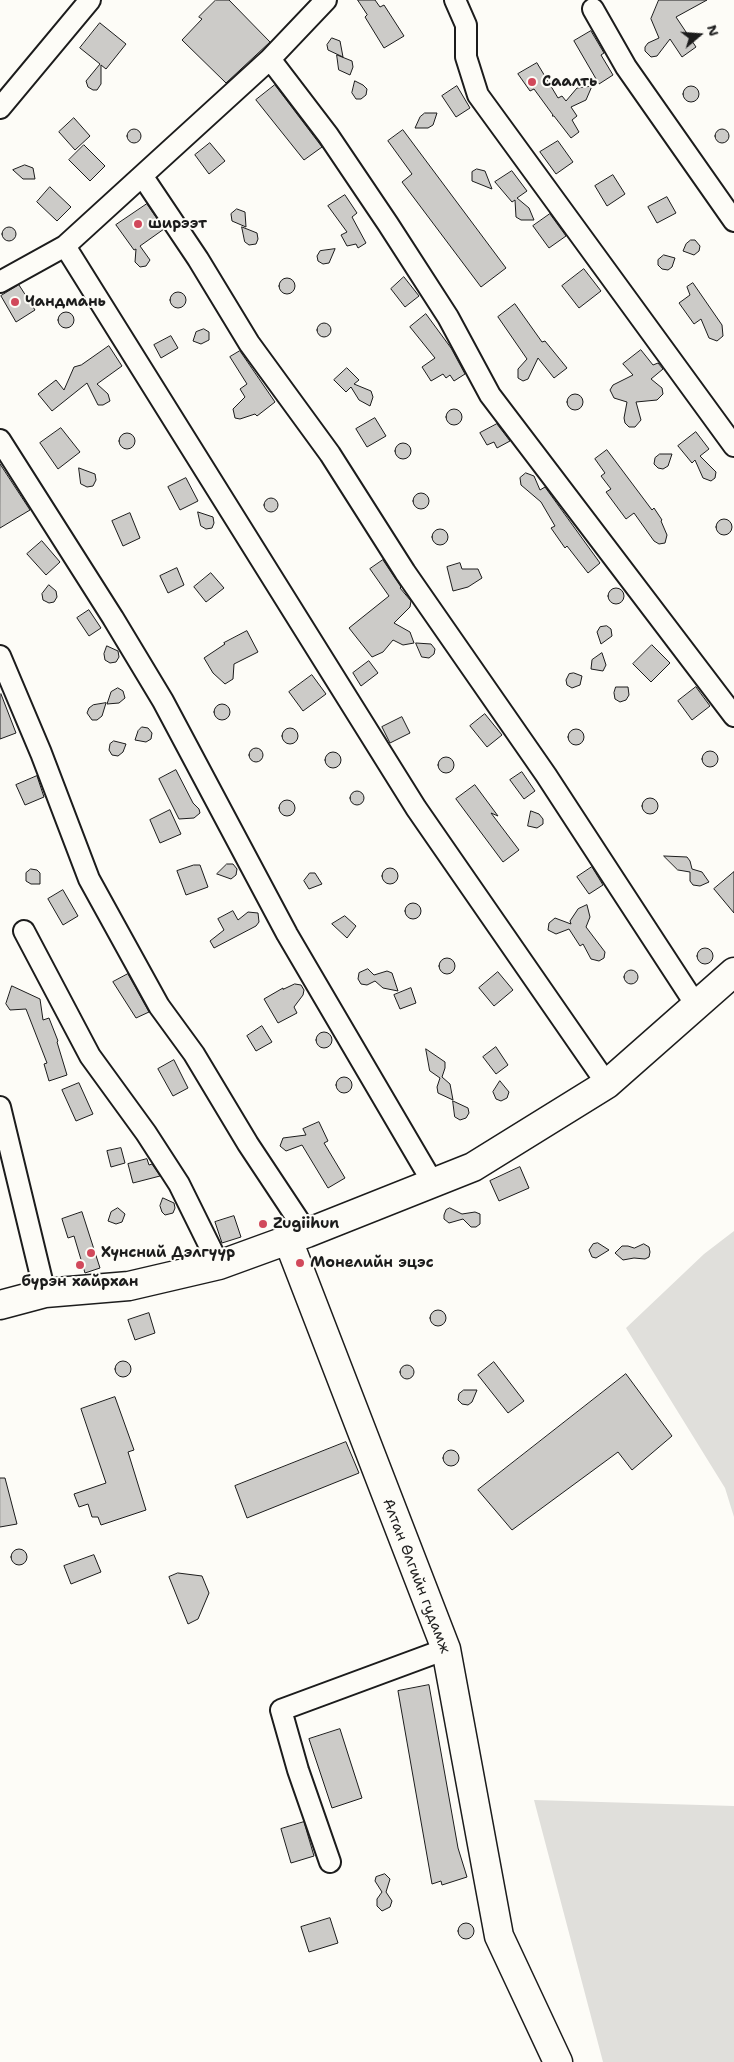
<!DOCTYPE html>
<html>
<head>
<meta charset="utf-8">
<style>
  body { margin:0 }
  #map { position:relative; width:734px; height:2062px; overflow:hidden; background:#fdfcf7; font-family:"Shantell Sans",sans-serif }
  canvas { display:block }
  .north { position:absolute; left:674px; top:10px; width:50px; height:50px; -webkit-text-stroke:4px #fdfcf7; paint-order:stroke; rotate:72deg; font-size:14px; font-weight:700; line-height:20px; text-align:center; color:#1c1c1c }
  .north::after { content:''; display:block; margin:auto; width:18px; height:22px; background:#1c1c1c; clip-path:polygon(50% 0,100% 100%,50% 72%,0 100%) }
</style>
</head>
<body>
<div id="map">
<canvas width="734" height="2062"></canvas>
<div class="north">N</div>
</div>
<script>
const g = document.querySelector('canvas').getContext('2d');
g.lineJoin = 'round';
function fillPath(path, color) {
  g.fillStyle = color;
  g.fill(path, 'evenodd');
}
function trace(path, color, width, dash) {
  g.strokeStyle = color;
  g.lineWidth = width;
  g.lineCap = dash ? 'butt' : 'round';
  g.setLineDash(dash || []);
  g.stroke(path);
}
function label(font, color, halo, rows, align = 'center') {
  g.font = font + ' "Shantell Sans",sans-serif';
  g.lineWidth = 4;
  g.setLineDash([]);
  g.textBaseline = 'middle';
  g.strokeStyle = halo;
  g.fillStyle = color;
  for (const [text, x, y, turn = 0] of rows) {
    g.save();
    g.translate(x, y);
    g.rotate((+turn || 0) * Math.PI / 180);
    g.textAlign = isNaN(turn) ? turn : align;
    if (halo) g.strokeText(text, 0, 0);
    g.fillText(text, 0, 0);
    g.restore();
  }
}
const green = new Path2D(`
  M734 1231V1517L725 1488 626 1328 704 1254Z
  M534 1800 734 1806V2062H603Z`);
const building = new Path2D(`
  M216 0H229L270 42 226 83 182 40 202 19 199 17Z
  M358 0H375L380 7 384 5 404 36 384 48 365 17 367 15Z
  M659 0H707L676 17 696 47 682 57 670 39 657 56 651 57 645 51V47L648 43 659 38 651 19Z
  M100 23 126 44 106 69 101 65V84L97 90H93L88 87 86 81 100 64 80 48Z
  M591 31 604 53 601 55 613 75 599 84 574 41Z
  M332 38 340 41 343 57 328 50 327 45Z
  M337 55 352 61 353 67 350 75 339 70Z
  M537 63 558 98 562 96 566 101 577 88 592 86 586 100 571 107 577 116 572 120 579 132 571 138 554 116H552L553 115 534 89 530 91 518 74Z
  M355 81 363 85 367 89 366 95 361 99H356L352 93Z
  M275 85 322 147 304 160 256 100Z
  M457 86 470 108 456 117 442 96Z
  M683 94a8 8 0 1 1 16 0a8 8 0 1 1-16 0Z
  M425 113H437L433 125 428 128H415L420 117Z
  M74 118 90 136 75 150 59 132Z
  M715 136a7 7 0 1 1 14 0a7 7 0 1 1-14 0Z
  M127 136a7 7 0 1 1 14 0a7 7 0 1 1-14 0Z
  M403 130 506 268 481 287 402 182 412 174 388 141Z
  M558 141 573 162 556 174 540 152Z
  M210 143 225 161 209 174 195 155Z
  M84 145 105 166 90 181 69 160Z
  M25 165 33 168 35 179H23L13 170Z
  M477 169 485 171 492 189 472 181V172Z
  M512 171 527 191 517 198 529 208 534 220H521L516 217 515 200 512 202 495 182Z
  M613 175 625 194 607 206 595 186Z
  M50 187 71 207 57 221 37 202Z
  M345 195 357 213 352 217 366 243 358 248 356 244 347 246 341 235 347 232 328 206Z
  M667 197 676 213 657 223 648 207Z
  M147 204 164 229 140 246 150 260 146 266 140 267 135 262 136 249 134 250 116 225Z
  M237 209 245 212 246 227 232 221 231 214Z
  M550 214 566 236 549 248 533 226Z
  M2 234a7 7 0 1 1 14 0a7 7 0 1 1-14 0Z
  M242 227 257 233 258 239 256 244 249 245 245 242Z
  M691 240H695L700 246 699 251 694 255 683 251 686 244Z
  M335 249 329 263 323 264 318 261 317 256 320 251Z
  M664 255 675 258 672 267 668 270 662 269 658 265V260Z
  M584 269 601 291 579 308 562 286Z
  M404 277 419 296 405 307 391 289Z
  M279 286a8 8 0 1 1 16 0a8 8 0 1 1-16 0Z
  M693 283 722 325 723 336 717 341 709 338 701 319 694 324 679 303 690 295 687 287Z
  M19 285 35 310 16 322 1 296Z
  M170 300a8 8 0 1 1 16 0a8 8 0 1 1-16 0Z
  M515 304 542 342 545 341 567 368 554 378 538 358 528 379 523 381 518 378V369L527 359 498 317Z
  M58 320a8 8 0 1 1 16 0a8 8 0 1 1-16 0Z
  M426 314 451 348 465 374 454 381 450 375 446 378 443 374 431 381 422 367 435 358 410 327Z
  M317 330a7 7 0 1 1 14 0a7 7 0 1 1-14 0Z
  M204 329 209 332V340L201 344 193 341 196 332Z
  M171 336 178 348 161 358 154 345Z
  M109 346 122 366 97 384 108 394 110 401 103 405H98L87 383 52 411 38 394 56 380 64 390 74 367 81 365Z
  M641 350 653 365 658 363 663 369 651 379 662 388 663 394 657 400 636 402 641 420 635 427H629L625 423 624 418 627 402 614 398 610 390 613 385 633 375 623 364Z
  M240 351 275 402 257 416 255 414 240 419 235 418 233 409 245 397 240 389 247 384 230 357Z
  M347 368 359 380 354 384 371 391 373 397 370 406 359 400 351 387 346 392 334 380Z
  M567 402a8 8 0 1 1 16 0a8 8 0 1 1-16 0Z
  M446 417a8 8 0 1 1 16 0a8 8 0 1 1-16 0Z
  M375 418 386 436 367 447 356 429Z
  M497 424 510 441 497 448 494 442 487 445 480 433Z
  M61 428 80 452 58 469 40 443Z
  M696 432 709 449 700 456 716 472 715 478 711 481 703 478 695 460 692 463 678 446Z
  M119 441a8 8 0 1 1 16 0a8 8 0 1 1-16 0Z
  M395 451a8 8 0 1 1 16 0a8 8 0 1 1-16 0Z
  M607 450 652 510 654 508 662 520 661 521 667 535 665 543 659 544 654 541 634 513 626 519 606 492 611 489 601 476 605 473 595 459Z
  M660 454H672L668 466 663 469 658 468 654 464 655 458Z
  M0 464 30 510 0 528Z
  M79 468 95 474 96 480 93 486 87 487 81 484Z
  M526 473 534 476 540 490 545 487 600 563 588 573 567 546 565 548 551 528 555 526 541 502 521 485 520 478Z
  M186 478 198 501 180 510 168 487Z
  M413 501a8 8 0 1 1 16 0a8 8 0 1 1-16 0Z
  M264 505a7 7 0 1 1 14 0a7 7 0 1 1-14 0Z
  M198 512 213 517 214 523 212 528 206 529 201 526Z
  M130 513 140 538 123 546 112 521Z
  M716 527a8 8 0 1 1 16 0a8 8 0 1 1-16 0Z
  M432 537a8 8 0 1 1 16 0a8 8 0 1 1-16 0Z
  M42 541 60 562 46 575 27 554Z
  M383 560 401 587 400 588 411 601 410 607 394 623 410 632 414 643 403 645 393 640 383 652 372 657 349 628 389 596 370 569Z
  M460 563 462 569H478L482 578 468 587 453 591 447 567Z
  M177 568 184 585 168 593 160 576Z
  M211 573 224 588 206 602 194 587Z
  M49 585 56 591 57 597 54 602 49 603 43 600 42 594Z
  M608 596a8 8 0 1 1 16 0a8 8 0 1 1-16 0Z
  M89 610 101 628 89 636 77 618Z
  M607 626 611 629 612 636 601 644 597 632 600 627Z
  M247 631 258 652 234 664 233 679 225 684 213 673 204 658 225 644 224 643Z
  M416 643 431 644 435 649 434 654 429 658 422 657Z
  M652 645 670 663 651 682 633 664Z
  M107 646 118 651 119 657 116 662 110 663 105 660 104 654Z
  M602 653 606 665 603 671 591 669 592 660Z
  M369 661 378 673 361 686 353 673Z
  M574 673 582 676 580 685 572 688 567 685 566 680 569 674Z
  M312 675 326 694 303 711 289 692Z
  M616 687H628L629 695 626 700 620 702 615 699 614 693Z
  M696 687 710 706 692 720 678 701Z
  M118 688 123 691 125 698 119 703 107 704 111 692Z
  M1 694 16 733 0 739V695Z
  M106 703 102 716 97 720H92L87 713 89 708 93 705Z
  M214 712a8 8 0 1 1 16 0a8 8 0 1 1-16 0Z
  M485 714 502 735 487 747 470 726Z
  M402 717 410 733 390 743 382 727Z
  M142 727 148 728 152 733 151 739 146 742 135 740 138 731Z
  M282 736a8 8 0 1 1 16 0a8 8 0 1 1-16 0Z
  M568 737a8 8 0 1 1 16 0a8 8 0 1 1-16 0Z
  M114 741 126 744 123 752 118 756 112 755 109 750 110 744Z
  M249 755a7 7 0 1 1 14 0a7 7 0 1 1-14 0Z
  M702 759a8 8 0 1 1 16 0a8 8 0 1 1-16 0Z
  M325 760a8 8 0 1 1 16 0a8 8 0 1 1-16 0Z
  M438 765a8 8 0 1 1 16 0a8 8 0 1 1-16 0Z
  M176 770 193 803 199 809 200 813 194 818 179 819 159 779Z
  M522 772 535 791 524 799 510 780Z
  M37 776 44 797 25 805 16 785Z
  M475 785 498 816 491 813 519 850 503 862 456 799Z
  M350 798a7 7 0 1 1 14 0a7 7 0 1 1-14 0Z
  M642 806a8 8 0 1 1 16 0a8 8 0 1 1-16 0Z
  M279 808a8 8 0 1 1 16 0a8 8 0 1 1-16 0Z
  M170 810 181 834 160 843 150 820Z
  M531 811 539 814 543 819V824L537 828 528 826Z
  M664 856 687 857 690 861 692 869 702 872 709 882 700 886 693 885 690 881V872L678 870Z
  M227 864H233L237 869 236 875 231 879 217 874Z
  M194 865H200L208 887 186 895 177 871Z
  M592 867 603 885 589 894 577 877Z
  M382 876a8 8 0 1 1 16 0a8 8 0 1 1-16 0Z
  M31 869 37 870 40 873V884H31L26 881V873Z
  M734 872V913L714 889Z
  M310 873H315L322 884 309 889 304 881Z
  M63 890 78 916 63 925 48 899Z
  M405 911a8 8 0 1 1 16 0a8 8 0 1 1-16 0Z
  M587 905 590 917 586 927 605 952 604 958 599 961 591 959 583 944 580 946 569 929 556 934 548 930 549 923 555 918 571 924 570 921 578 909Z
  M233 911 238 920 248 912 258 913 259 922 256 926 214 948 210 941 224 930 218 919Z
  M345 916 356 926 347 938 332 924Z
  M697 956a8 8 0 1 1 16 0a8 8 0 1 1-16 0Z
  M439 966a8 8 0 1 1 16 0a8 8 0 1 1-16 0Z
  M368 969 374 975 387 971 392 973 398 991 383 988 375 981 367 985 361 984 358 979 359 973Z
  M624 977a7 7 0 1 1 14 0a7 7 0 1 1-14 0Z
  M498 972 513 990 494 1006 479 988Z
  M128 974 149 1012 136 1018 113 982Z
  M295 984 301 985 304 990 303 995 294 1007 297 1013 278 1023 264 999 283 988V989Z
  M12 986 40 999 43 1020 49 1018 58 1041 57 1042 67 1075 49 1081 44 1064 47 1063 26 1009 10 1010 6 1004Z
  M411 988 416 1003 400 1009 394 995Z
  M262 1026 272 1042 256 1051 247 1036Z
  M316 1040a8 8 0 1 1 16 0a8 8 0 1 1-16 0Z
  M496 1047 508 1065 496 1074 483 1057Z
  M426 1049 445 1062V1068L442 1077 450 1084 453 1100 438 1093 437 1087 440 1078 430 1071Z
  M174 1060 188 1088 173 1096 158 1069Z
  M336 1085a8 8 0 1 1 16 0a8 8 0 1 1-16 0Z
  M500 1081 509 1092 507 1098 501 1101 496 1099 493 1092Z
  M79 1083 93 1114 76 1121 62 1090Z
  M453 1101 468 1108 469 1113 466 1118 460 1120 455 1117Z
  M319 1122 328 1141 324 1143 345 1178 328 1188 302 1145 286 1151 280 1146 283 1138 306 1135 303 1129Z
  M121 1148 125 1163 111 1167 107 1151Z
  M147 1159 149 1165 152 1164 160 1176 133 1183 128 1164Z
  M520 1167 529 1188 499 1201 490 1181Z
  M163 1198 174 1203 175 1208 173 1213 165 1215 162 1212 160 1206Z
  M118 1208 125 1214 122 1222 116 1224 108 1221 111 1212Z
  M450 1208 462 1214 475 1212 480 1214V1224L476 1227H471L463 1219 449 1223 444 1219V1215L446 1210Z
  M82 1212 100 1268 85 1273 74 1236 68 1238 62 1219Z
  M234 1216 241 1237 222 1243 215 1222Z
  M598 1243 609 1250 596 1258 592 1257 589 1250 593 1244Z
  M644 1244 649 1247 650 1252 649 1257 645 1259 634 1258 623 1260 615 1253 622 1246H628L634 1248Z
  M430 1318a8 8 0 1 1 16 0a8 8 0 1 1-16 0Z
  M149 1313 155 1333 135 1340 128 1320Z
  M115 1369a8 8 0 1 1 16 0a8 8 0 1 1-16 0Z
  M494 1362 524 1401 508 1413 478 1375Z
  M400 1372a7 7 0 1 1 14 0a7 7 0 1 1-14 0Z
  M626 1374 672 1436 632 1470 618 1452 512 1530 478 1490Z
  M464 1390H477L472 1402 468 1405 462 1404 458 1400 459 1394Z
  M115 1397 134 1450 128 1452 146 1510 101 1525 98 1517H92L88 1504 79 1507 74 1494 106 1483 81 1409Z
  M346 1442 359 1473 247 1518 235 1486Z
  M443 1458a8 8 0 1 1 16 0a8 8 0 1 1-16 0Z
  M0 1478H5L17 1524 0 1527Z
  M11 1557a8 8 0 1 1 16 0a8 8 0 1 1-16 0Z
  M94 1555 101 1572 71 1584 64 1566Z
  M178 1573 202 1576 209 1593 198 1619 188 1624 169 1577Z
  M429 1685 458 1848 467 1877 442 1885 441 1881 432 1884 398 1691Z
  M340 1729 362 1798 332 1808 309 1739Z
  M304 1822 314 1856 291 1863 281 1829Z
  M385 1874 390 1879 386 1892 392 1901 390 1907 382 1911 377 1906V1899L382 1892 375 1881 376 1877Z
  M330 1918 338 1943 309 1952 301 1927Z
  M458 1931a8 8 0 1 1 16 0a8 8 0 1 1-16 0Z`);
const minor = new Path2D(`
  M455 0 466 25V57L478 95 734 446
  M593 9 626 67 734 221
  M270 59 328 135 388 224 448 317 490 395 734 716
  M0 108 90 0
  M143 177 198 259 249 343 330 454 405 572 546 775 696 1005
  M65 246 416 808 607 1084
  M0 282 65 246 270 59 326 0
  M0 440 113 618 163 701 287 934 433 1183
  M0 656 41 753 89 879 159 1006 194 1054 248 1144 307 1233
  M24 931 90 1056 146 1133 179 1184 219 1265
  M0 1107 45 1293
  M330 1862 298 1770 281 1710 446 1649`);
const secondary = new Path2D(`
  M288 1240 446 1649 499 1936 558 2062
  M0 1305 45 1293 129 1286 219 1265 307 1233 473 1167 607 1084 734 972`);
const markers = [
  [532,82,5,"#d1495b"],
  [138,224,5,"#d1495b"],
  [15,302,5,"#d1495b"],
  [263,1224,5,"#d1495b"],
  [91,1253,5,"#d1495b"],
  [300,1263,5,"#d1495b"],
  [80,1265,5,"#d1495b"]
];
const poiNames = [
  ["Саалть",542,82],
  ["ширээт",148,224],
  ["Чандмань",25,302],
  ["Zugiihun",273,1224],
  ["Хүнсний Дэлгүүр",101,1253],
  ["Монелийн эцэс",310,1263],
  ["бүрэн хайрхан",80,1282,"center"]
];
const streetNames = [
  ["Алтан Өлгийн гудамж",416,1576,69]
];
fillPath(green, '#e0dfdb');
fillPath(building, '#cccbc8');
trace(building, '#1c1c1c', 1);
trace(minor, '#1c1c1c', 24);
trace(secondary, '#1c1c1c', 31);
trace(minor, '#fdfcf7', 20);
trace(secondary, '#fdfcf7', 28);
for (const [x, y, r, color] of markers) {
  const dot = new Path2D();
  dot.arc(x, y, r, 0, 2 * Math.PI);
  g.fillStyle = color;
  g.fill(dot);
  trace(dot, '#fdfcf7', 2);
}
label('bold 15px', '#1c1c1c', '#fdfcf7', poiNames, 'left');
label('15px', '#1c1c1c', '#fdfcf7', streetNames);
</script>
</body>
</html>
